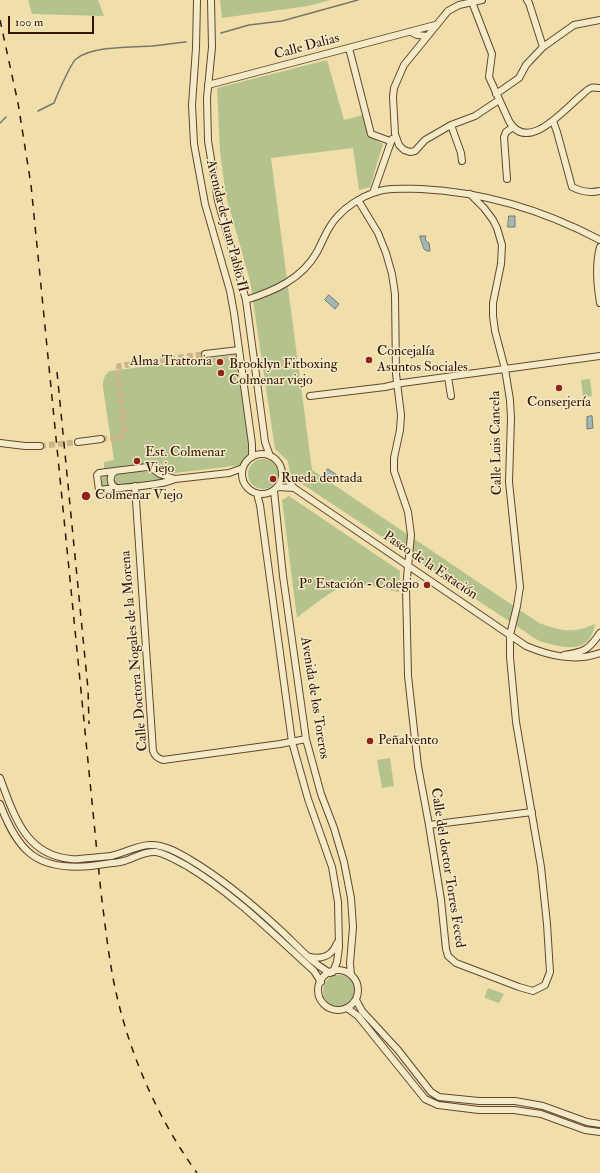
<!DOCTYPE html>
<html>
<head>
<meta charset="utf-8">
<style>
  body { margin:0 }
  #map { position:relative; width:600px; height:1173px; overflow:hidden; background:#f0dfab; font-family:"IM FELL Double Pica",serif }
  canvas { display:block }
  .scale { position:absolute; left:8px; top:16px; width:86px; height:18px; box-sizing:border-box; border:2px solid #331407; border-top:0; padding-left:5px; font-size:12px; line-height:14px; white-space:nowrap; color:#331407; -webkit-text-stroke:3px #f5eac8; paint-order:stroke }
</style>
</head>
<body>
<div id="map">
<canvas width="600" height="1173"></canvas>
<div class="scale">100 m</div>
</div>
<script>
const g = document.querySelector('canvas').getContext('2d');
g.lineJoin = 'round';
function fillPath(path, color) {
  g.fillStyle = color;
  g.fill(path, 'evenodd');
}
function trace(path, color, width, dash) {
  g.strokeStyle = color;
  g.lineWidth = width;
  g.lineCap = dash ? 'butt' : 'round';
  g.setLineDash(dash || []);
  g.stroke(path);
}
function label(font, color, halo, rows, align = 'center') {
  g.font = font + ' "IM FELL Double Pica",serif';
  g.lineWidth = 3;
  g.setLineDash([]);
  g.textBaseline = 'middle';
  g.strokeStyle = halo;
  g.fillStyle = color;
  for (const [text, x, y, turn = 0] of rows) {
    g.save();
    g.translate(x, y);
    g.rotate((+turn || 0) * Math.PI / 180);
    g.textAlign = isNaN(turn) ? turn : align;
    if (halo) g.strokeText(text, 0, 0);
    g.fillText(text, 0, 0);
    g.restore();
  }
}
const green = new Path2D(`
  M28 0H98L104 16 32 14Z
  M220 0H331L308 6 222 18Z
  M327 60 344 120 363 115 368 135 383 144 370 187 359 190 353 148 271 158 312 470 539 623C561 631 573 634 595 624 594 628 593 633 591 636 581 655 555 645 539 641L290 476 288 461 275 449 250 281 226 196 220 152 217 88Z
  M236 355 244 400 249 453 241 465 167 474 154 466 146 464 104 469V462L114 460 103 388C103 380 103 376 110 371Z
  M590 379 592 396 583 397 581 380Z
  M248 474a15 15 0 1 1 30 0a15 15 0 1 1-30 0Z
  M134 470 149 472 168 479 115 487H102L101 479 104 475Z
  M289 496 400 571 399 592C383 589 364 582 348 584 339 585 305 611 297 618L282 500Z
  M390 758 394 786 382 788 377 760Z
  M323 991a16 16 0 1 1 32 0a16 16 0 1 1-32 0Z
  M488 988 504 994 499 1003 485 998V996Z`);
const water = new Path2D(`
  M509 216H515V227H508Z
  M420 236H426L425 240 429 243 430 251H427L424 249Z
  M329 295 339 304 335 309 325 300Z
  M592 416 593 428 587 429V417Z
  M328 469 337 475 333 481 324 475Z`);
const stream = new Path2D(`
  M221 33 249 25 282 21 358 0
  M38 111 54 103C57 95 71 63 76 59 91 46 133 47 152 46 163 45 175 43 186 42
  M0 123 6 117`);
const minorTunnel = new Path2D(`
  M101 439 120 437 125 434 118 371 119 366 205 354
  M40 446 78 442`);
const minor = new Path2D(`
  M197 0 196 48 192 105 194 144 205 204 230 291 234 313 252 444V457
  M211 0 212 47 207 98 208 141 218 201 246 300 265 442 270 456
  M482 0 459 5 448 11 404 65 394 88 393 97 395 134 399 145 404 150 410 152 415 151 425 140 451 125 475 116 499 100
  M527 0 529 3 543 47
  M472 2 492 54 489 77 509 121C528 155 566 107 583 94 585 92 588 89 591 88 593 87 597 88 600 88
  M411 32 417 35 427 36
  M349 48 371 134 390 141
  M208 85 435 25
  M496 94 519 78 526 65 543 47 574 25 600 20
  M553 121 557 132 572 187C580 191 591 193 600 191
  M451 125 461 153 462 161
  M507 179 504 137 506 132 513 127
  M373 193 392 139
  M358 200 378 233 386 253 392 274 395 294 396 374 401 415 400 430 394 458V471L408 512 411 535 406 588 408 676 418 766 429 825 441 900 446 949 448 956 456 963 519 987 533 991 545 985 550 972 547 924 541 867 516 722 510 657V635L517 606 520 587 509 482 511 418 510 400 505 369 495 331 493 316V303L501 264 502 245 497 228 493 220 484 208 470 194
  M600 247C595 265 597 285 600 303
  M246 300C274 291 302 279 317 252 324 239 327 227 338 216 347 206 361 197 373 193 388 187 406 189 421 189 484 192 545 211 600 240
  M205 354 239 350
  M448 377 451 396
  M310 396 385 387 402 383 600 356
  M78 442 101 439
  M0 443 25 446H40
  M242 474a20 20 0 1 1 40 0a20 20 0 1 1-40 0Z
  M115 471C109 476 109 484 116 488
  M283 474 294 488 526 646C550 656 575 662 600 653
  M175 479 160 474 153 469 147 467 99 473 97 475 99 490C119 487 157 487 175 479L229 473 243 468
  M135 486 153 751C155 756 157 758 163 760L280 744 306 739
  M278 487 294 488
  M274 491 283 576 306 739 321 794 334 828 344 862 351 898 353 927 350 963 351 975
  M257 494 260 505 292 742 308 799 332 867 338 902 339 947 337 962 333 972
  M564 655C584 652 589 650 600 633
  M0 778C14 815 25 855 71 859 77 860 83 858 90 858
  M0 804C18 852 37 871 91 866
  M429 825 532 812
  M111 856C124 853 136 846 149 845 163 844 177 852 189 859 221 878 250 902 277 927 295 943 309 961 330 973
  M112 863C116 863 120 862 124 861 135 858 143 851 156 852 167 854 177 861 187 866 234 894 273 934 314 971L321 982
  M307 956C320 960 332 957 337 943
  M318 990a20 20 0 1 1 40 0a20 20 0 1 1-40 0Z
  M356 1000 362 1011 398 1050 431 1092 439 1097 479 1101H515L543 1106 587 1122 600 1124
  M347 1008 358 1016 425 1099 438 1105 479 1110H514L541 1114 585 1130 600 1132`);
const rail = new Path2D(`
  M0 20 18 103 31 185 101 893C105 923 108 953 114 983 128 1051 156 1116 197 1173
  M57 372 88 689 89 724`);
const minorBridge = new Path2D(`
  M90 858 111 856
  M91 866 112 863`);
const markers = [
  [369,360,4,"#8f2418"],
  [220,362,4,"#8f2418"],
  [221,373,4,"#8f2418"],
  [559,388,4,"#8f2418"],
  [137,461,4,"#8f2418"],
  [273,479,4,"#8f2418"],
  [86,496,5,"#8f2418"],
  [427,585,4,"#8f2418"],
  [370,741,4,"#8f2418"]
];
const streetNames = [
  ["Calle Dalias",307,47,-15],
  ["Avenida de Juan Pablo II",226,226,76],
  ["Calle Luis Cancela",497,443,-91],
  ["Paseo de la Estación",430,566,34],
  ["Calle Doctora Nogales de la Morena",135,651,-95],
  ["Avenida de los Toreros",314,698,81],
  ["Calle del doctor Torres Feced",447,868,81]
];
const poiNames = [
  ["Concejalía",377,352],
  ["Asuntos Sociales",377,368],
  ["Alma Trattoria",212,362,"right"],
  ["Brooklyn Fitboxing",229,365],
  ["Colmenar viejo",229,381],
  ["Conserjería",559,403,"center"],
  ["Est. Colmenar",145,453],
  ["Viejo",145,469],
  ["Rueda dentada",281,479],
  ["Colmenar Viejo",95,496],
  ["Pº Estación - Colegio",419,585,"right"],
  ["Peñalvento",378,741]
];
fillPath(green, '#b4c38d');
fillPath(water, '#a1b9b6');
trace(water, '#757770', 1);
trace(stream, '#757770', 1.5);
trace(minorTunnel, '#cab68a', 6, [6, 3]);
trace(minor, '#624730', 8);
trace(minor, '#f5eac8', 6);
trace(rail, '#331407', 1.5, [7, 7]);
trace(minorBridge, '#624730', 8, []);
trace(minorBridge, '#f5eac8', 6);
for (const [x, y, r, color] of markers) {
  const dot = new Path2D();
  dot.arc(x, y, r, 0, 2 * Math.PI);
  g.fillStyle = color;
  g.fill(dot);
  trace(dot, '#f5eac8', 1.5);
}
label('14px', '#331407', '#f5eac8', streetNames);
label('14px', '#331407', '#f5eac8', poiNames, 'left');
</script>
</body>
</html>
